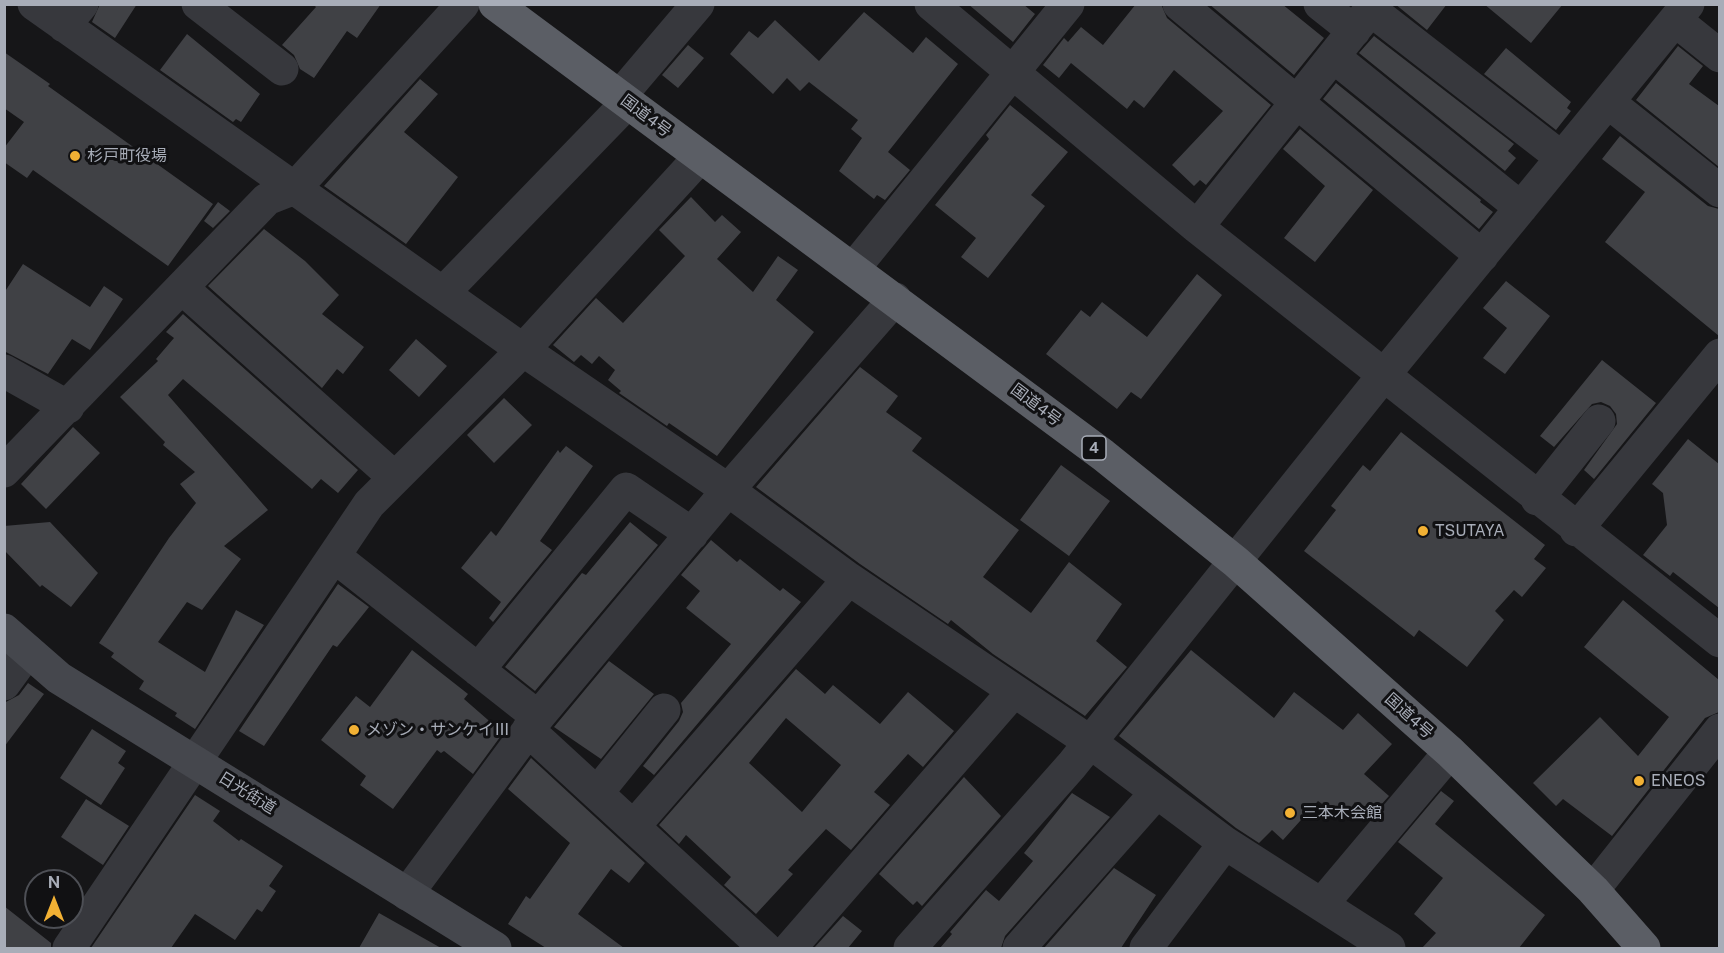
<!DOCTYPE html>
<html>
<head>
<meta charset="utf-8">
<style>
  body { margin:0 }
  #map { position:relative; width:1724px; height:953px; overflow:hidden; background:#161618; font-family:"Public Sans",sans-serif }
  canvas { display:block }
  .frame { position:absolute; inset:0; border:6px solid #a8adb8; pointer-events:none }
  .north { position:absolute; left:24px; top:869px; width:60px; height:60px; box-sizing:border-box; background:#111113; border:2px solid #4d4f55; border-radius:50%; rotate:0deg; font-size:16px; font-weight:700; line-height:24px; text-align:center; color:#a8adb8 }
  .north::after { content:''; display:block; margin:auto; width:21px; height:27px; background:#f2b134; clip-path:polygon(50% 0,100% 100%,50% 72%,0 100%) }
</style>
</head>
<body>
<div id="map">
<canvas width="1724" height="953"></canvas>
<div class="frame"></div>
<div class="north">N</div>
</div>
<script>
const g = document.querySelector('canvas').getContext('2d');
g.lineJoin = 'round';
function fillPath(path, color) {
  g.fillStyle = color;
  g.fill(path, 'evenodd');
}
function trace(path, color, width, dash) {
  g.strokeStyle = color;
  g.lineWidth = width;
  g.lineCap = dash ? 'butt' : 'round';
  g.setLineDash(dash || []);
  g.stroke(path);
}
function label(font, color, halo, rows, align = 'center') {
  g.font = font + ' "Public Sans","Noto Sans JP",sans-serif';
  g.lineWidth = 6;
  g.setLineDash([]);
  g.textBaseline = 'middle';
  g.strokeStyle = halo;
  g.fillStyle = color;
  for (const [text, x, y, turn = 0] of rows) {
    g.save();
    g.translate(x, y);
    g.rotate((+turn || 0) * Math.PI / 180);
    g.textAlign = isNaN(turn) ? turn : align;
    if (halo) g.strokeText(text, 0, 0);
    g.fillText(text, 0, 0);
    g.restore();
  }
}
const building = new Path2D(`
  M100 4H137L115 38 92 22Z
  M313 4H381L357 38 347 31 314 78 300 69 294 55 282 45 316 7Z
  M968 4H1023L1035 14 1013 42Z
  M1136 4H1161L1167 18 1271 105 1206 185 1200 180 1194 186 1172 165 1223 111 1174 70 1144 108 1134 100 1127 109 1071 63 1059 78 1043 65 1064 38 1068 42 1081 27 1103 45Z
  M1209 4H1282L1324 38 1294 75Z
  M1395 4H1447L1427 30Z
  M1484 4H1563L1531 43Z
  M864 12 913 53 926 37 958 64 888 152 910 170 885 200 877 195 874 199 839 171 862 138 851 129 858 120 809 82 800 91 787 78 773 94 730 54 749 31 758 38 775 20 819 61Z
  M187 34 260 94 241 122 236 119 233 122 160 70Z
  M1374 36 1514 144 1508 151 1516 158 1505 171 1359 53Z
  M688 45 704 58 678 88 662 75Z
  M1678 46 1703 66 1689 84 1719 106V167L1636 100Z
  M1506 48 1571 102 1567 108 1571 111 1556 130 1484 74Z
  M4 52 50 84 48 86 213 204 168 266 33 170 27 178 4 162V148L24 122 4 108Z
  M420 79 438 94 404 132 458 177 406 244 324 186Z
  M1336 83 1481 200 1480 202 1493 212 1479 229 1323 99Z
  M1010 105 1068 152 1031 195 1045 206 988 278 961 257 976 238 935 205 989 139 986 135Z
  M1300 129 1373 190 1315 262 1284 238 1325 186 1283 149Z
  M1620 136 1708 206 1719 209V336L1605 242 1645 192 1602 159Z
  M691 197 715 222 722 215 741 232 717 259 753 292 778 256 798 270 776 300 814 332 717 456 669 423 667 426 619 393 621 391 608 380 615 370 599 356 592 364 581 355 574 362 553 345 596 298 623 323 685 256 659 230Z
  M218 202 230 211 213 228 204 221Z
  M264 229 305 261 339 295 322 314 364 347 343 374 337 369 322 388 208 286Z
  M23 264 90 307 104 286 123 299 90 350 72 339 48 374 4 351V293Z
  M1197 274 1222 295 1141 399 1131 392 1117 409 1046 354 1081 310 1090 317 1102 302 1147 337Z
  M1506 281 1550 316 1505 374 1483 358 1507 328 1483 308Z
  M183 314 358 470 338 493 321 479 312 489 183 379 168 395 268 510 224 546 241 559 202 610 187 602 158 642 205 672 236 610 264 625 195 729 175 716 177 713 139 689 144 681 111 657 114 653 99 643 169 538 196 503 180 484 195 472 163 445 165 442 120 397 158 361 156 359 174 338 166 332Z
  M416 339 447 366 419 397 389 370Z
  M1602 360 1656 403 1594 479 1584 470 1617 424 1616 414 1610 406 1601 402 1592 404 1554 447 1540 436Z
  M860 367 898 396 886 412 922 438 912 451 1019 530 983 577 1031 613 1069 562 1122 604 1096 641 1127 667 1085 716 993 654 951 620 948 624 860 564 756 487Z
  M504 398 532 425 494 463 467 435Z
  M73 427 100 453 46 509 21 484Z
  M1401 432 1545 545 1534 559 1546 568 1522 597 1514 590 1495 611 1504 620 1467 667 1419 630 1414 637 1304 551 1336 510 1331 506 1363 465 1370 471Z
  M1688 439 1719 464V608L1673 572 1670 576 1643 555 1667 525 1663 493 1652 484Z
  M566 446 593 466 540 541 552 550 493 622 489 618 501 602 461 568 491 531 496 536 558 450 560 453Z
  M1061 465 1110 501 1069 556 1020 520Z
  M50 522 98 573 71 607 42 585 40 587 4 550V526Z
  M630 522 658 545 535 691 505 667 582 573 586 575Z
  M711 540 737 562 740 559 780 591 783 588 801 602 654 775 643 766 679 721 683 712 681 703 731 644 686 608 700 591 681 575Z
  M338 584 369 607 337 647 333 645 264 746 239 731Z
  M1623 600 1719 680V712L1705 718 1612 836 1563 799 1556 806 1533 783 1600 717 1638 756 1669 717 1584 647Z
  M412 650 468 694 464 699 503 733 473 774 444 751 441 753 437 750 393 809 360 785 366 776 321 740 356 696 370 707Z
  M1191 650 1274 718 1294 692 1343 730 1358 713 1392 744 1364 774 1389 796 1371 816 1355 802 1343 819 1318 801 1283 840 1272 830 1259 843 1236 828 1119 736Z
  M609 661 654 694 601 759 554 727Z
  M796 669 825 694 833 685 880 724 908 692 954 731 923 767 908 754 874 792 890 805 851 850 826 829 788 870 793 874 756 914 724 885 731 877 686 835 679 844 659 825ZM786 718 841 765 802 812 749 763Z
  M28 683 44 694 4 747V703L19 695Z
  M92 729 126 751 118 763 125 768 101 805 60 778Z
  M531 758 645 863 629 883 611 869 578 914 624 948H546L508 924 526 896 530 899 570 843 508 789Z
  M964 777 1001 816 922 906 917 901 913 905 879 874Z
  M1441 791 1454 801 1435 824 1545 915 1519 948H1422L1436 933 1414 914 1443 878 1398 842Z
  M1072 793 1110 817 1005 936 1001 948H940L952 934 950 932 986 890 999 901 1033 861 1024 853Z
  M195 795 220 811 213 821 239 841 241 839 283 866 269 886 276 891 262 912 257 909 235 940 195 914 171 948H91Z
  M86 799 129 826 103 865 61 837Z
  M1114 868 1156 895 1121 948H1044Z
  M4 906 51 943V948H4Z
  M379 913 441 948H359Z
  M843 916 862 931 848 948H814Z`);
const minor = new Path2D(`
  M34 4 523 350 728 490 849 579 1090 742 1225 843 1389 948
  M198 4 282 69
  M931 4 1197 227 1720 641
  M1179 4 1482 256
  M1320 4 1354 31
  M1371 10 1562 158
  M1675 20 1720 56
  M64 26 82 4
  M1334 57 1521 208
  M620 96 698 4
  M1608 102 1720 191
  M1197 227 1375 4
  M854 268 1068 4
  M182 288 395 478
  M443 293 628 102
  M4 371 68 407
  M4 471 267 199 295 188 463 4
  M1537 499 1599 421
  M1576 530 1720 355
  M334 556 538 717
  M478 670 626 489 692 534
  M4 684 28 651
  M528 730 765 948
  M597 793 664 710
  M634 826 849 579
  M1593 890 1720 730
  M407 894 538 717 728 490 895 299
  M1322 904 1450 752
  M69 948 369 504 523 350 700 157
  M790 948 1014 691
  M910 948 1072 765 1383 376 1688 4
  M1019 948 1156 793
  M1146 948 1225 843`);
const secondary = new Path2D(`
  M4 630 59 678 495 948`);
const trunk = new Path2D(`
  M495 4 1103 455 1236 562 1450 752 1593 890 1644 948`);
const markers = [
  [75,156,6,"#f2b134"],
  [1423,531,6,"#f2b134"],
  [354,730,6,"#f2b134"],
  [1639,781,6,"#f2b134"],
  [1290,813,6,"#f2b134"]
];
const shields = [
  [1094,448,24]
];
const shieldNames = [
  ["4",1094,448]
];
const streetNames = [
  ["国道4号",646,116,37],
  ["国道4号",1036,405,37],
  ["国道4号",1409,716,42],
  ["日光街道",247,793,32]
];
const poiNames = [
  ["杉戸町役場",87,156],
  ["TSUTAYA",1435,531],
  ["メゾン・サンケイⅢ",366,730],
  ["ENEOS",1651,781],
  ["三本木会館",1302,813]
];
fillPath(building, '#404145');
trace(minor, '#37383d', 33);
trace(secondary, '#45474d', 33);
trace(trunk, '#5b5e65', 33);
for (const [x, y, r, color] of markers) {
  const dot = new Path2D();
  dot.arc(x, y, r, 0, 2 * Math.PI);
  g.fillStyle = color;
  g.fill(dot);
  trace(dot, '#111113', 2);
}
for (const [x, y, w] of shields) {
  const box = new Path2D();
  box.roundRect(x - w / 2, y - 12, w, 24, 4.5);
  g.fillStyle = '#111113';
  g.fill(box);
  trace(box, '#a8adb8', 1.5);
}
label('bold 15px', '#a8adb8', null, shieldNames);
label('16px', '#a8adb8', '#111113', streetNames);
label('16px', '#a8adb8', '#111113', poiNames, 'left');
</script>
</body>
</html>
